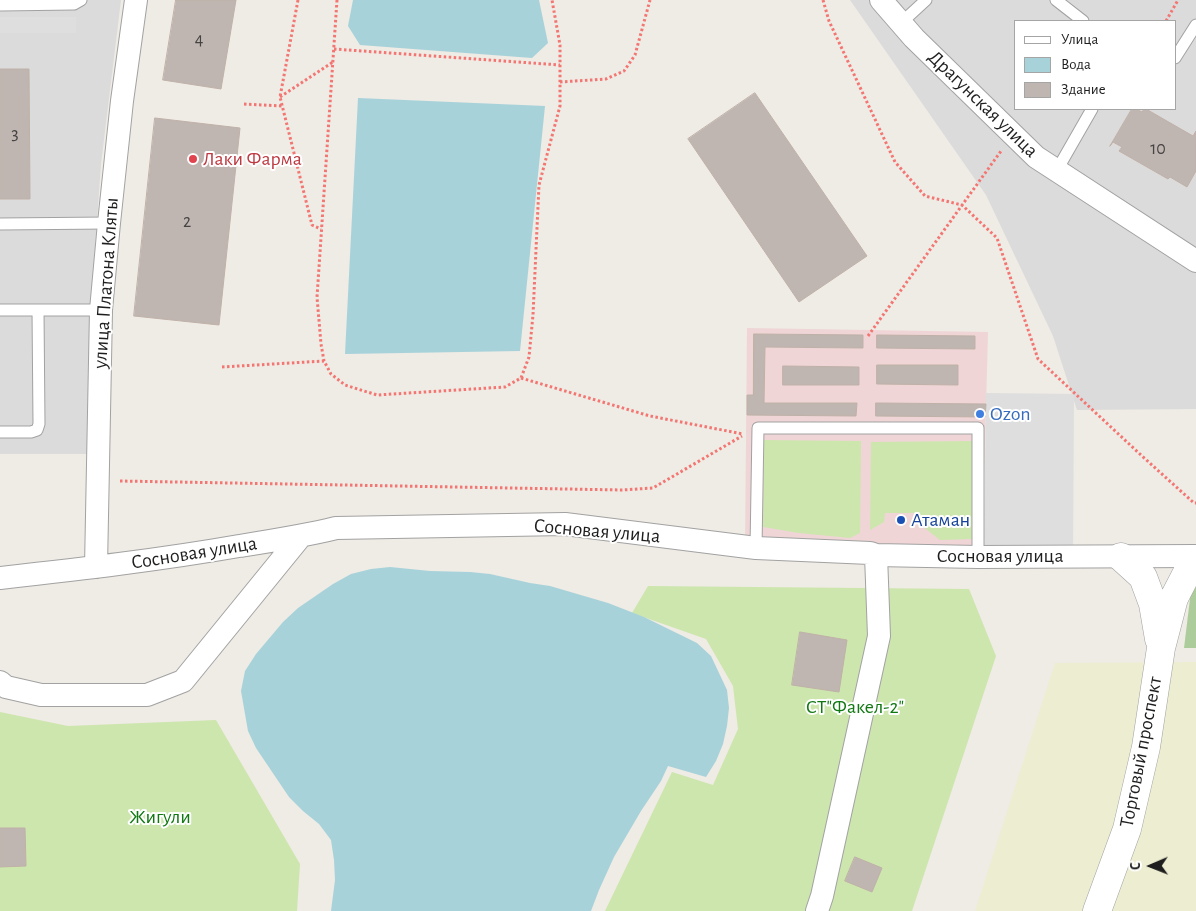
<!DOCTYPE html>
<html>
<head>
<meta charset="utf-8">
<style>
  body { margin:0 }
  #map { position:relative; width:1196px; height:911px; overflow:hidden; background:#efebe5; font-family:"Alegreya Sans",sans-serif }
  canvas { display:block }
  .legend { position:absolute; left:1014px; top:20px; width:162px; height:90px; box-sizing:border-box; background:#fff; border:1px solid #a5a5a5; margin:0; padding:6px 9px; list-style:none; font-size:15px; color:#1e1e1e }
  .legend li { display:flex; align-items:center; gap:10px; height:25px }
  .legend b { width:25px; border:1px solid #a5a5a5 }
  .north { position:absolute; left:1126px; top:841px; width:50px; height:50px; -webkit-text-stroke:4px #fff; paint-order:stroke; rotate:269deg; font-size:14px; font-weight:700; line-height:20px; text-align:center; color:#1e1e1e }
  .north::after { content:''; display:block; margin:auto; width:18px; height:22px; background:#1e1e1e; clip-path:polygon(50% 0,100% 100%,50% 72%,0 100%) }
</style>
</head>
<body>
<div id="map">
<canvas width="1196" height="911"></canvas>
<ul class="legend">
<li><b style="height:6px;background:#fff"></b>Улица</li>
<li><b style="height:14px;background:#a7d2da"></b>Вода</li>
<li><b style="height:14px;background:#bfb6b1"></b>Здание</li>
</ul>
<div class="north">С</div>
</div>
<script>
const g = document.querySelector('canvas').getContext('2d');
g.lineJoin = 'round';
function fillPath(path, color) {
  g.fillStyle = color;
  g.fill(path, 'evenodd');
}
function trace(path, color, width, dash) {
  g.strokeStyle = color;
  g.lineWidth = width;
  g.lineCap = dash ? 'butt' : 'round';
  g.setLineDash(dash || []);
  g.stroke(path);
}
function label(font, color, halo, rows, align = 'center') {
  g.font = font + ' "Alegreya Sans",sans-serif';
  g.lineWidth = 4;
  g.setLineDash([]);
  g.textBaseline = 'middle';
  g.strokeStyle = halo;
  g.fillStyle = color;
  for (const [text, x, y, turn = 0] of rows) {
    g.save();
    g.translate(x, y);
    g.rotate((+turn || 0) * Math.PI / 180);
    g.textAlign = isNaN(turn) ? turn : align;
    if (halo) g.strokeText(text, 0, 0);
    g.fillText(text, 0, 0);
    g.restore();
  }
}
const residential = new Path2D(`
  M0 0H121L101 164 94 263 89 356 87 454H0Z
  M850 0H1196V409L1077 410 1053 336 986 195ZM1015 21H1175V109H1015Z`);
const commercial = new Path2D(`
  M747 328 988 332 982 553 745 552Z`);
const farmland = new Path2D(`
  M1196 662V911H975L1055 663Z`);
const grass = new Path2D(`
  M764 440 861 441 860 533 850 538 799 533 763 527Z
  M972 441V539L940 540 917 522V513H885L884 522 870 530 871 442Z
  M648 586 969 589 996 656 912 911H605L672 772 713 785 738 729 733 686 706 639 632 613Z
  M0 712 68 726 216 720 300 864 297 911H0Z`);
const forest = new Path2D(`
  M1193 574H1196V648H1184Z`);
const parking = new Path2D(`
  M0 17H76V33H0Z
  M986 393 1074 394 1073 554 984 553Z`);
const water = new Path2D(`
  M353 0H539L548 43 532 58 360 45 348 26Z
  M358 98 545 106 520 351 345 354Z
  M390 567 430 571 470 572 490 574 530 583 550 586 608 603 644 617 697 643 711 656 727 690 729 708 727 726 723 744 716 761 706 777 668 766 661 781 641 811 614 857 599 890 591 911H331L335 880 334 860 331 840 319 824 303 811 289 797 256 748 248 731 241 691 245 671 256 654 283 622 298 608 333 584 351 574 371 569Z`);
const building = new Path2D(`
  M176 0H236L221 89 163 80Z
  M0 69H29L30 199H0Z
  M755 93 867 256 799 302 688 139Z
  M1132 109H1136L1142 112 1144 109H1146L1193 136 1196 131V171L1187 187 1170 177 1168 179 1119 151 1122 147 1113 142 1110 146Z
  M155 118 240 128 219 325 134 316Z
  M754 334 863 335V348L765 347 764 403H857L856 416 747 415V395H753Z
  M877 335 975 336V349L877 348Z
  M877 365H958V385L877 384Z
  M783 366 859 367V385H783Z
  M876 403 986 404 985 417 876 416Z
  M800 632 847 640 839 692 792 685Z
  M0 828H25L26 866 0 867Z
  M855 857 882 868 872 892 845 881Z`);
const path = new Path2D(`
  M298 0 280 97 312 225 321 229
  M337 0 317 297 321 344 324 361 331 374 345 385 377 395 505 387 521 378 529 357 533 315 539 185 560 106V45L552 0
  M823 0 829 21 895 162 925 196 962 205 997 238 1038 359 1142 456 1194 503H1196
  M1166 21 1178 0
  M334 49 560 65
  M560 82 606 79 624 71 635 55 650 0
  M280 97 333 62
  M244 104 282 106
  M868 336 1001 151
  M222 367 324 361
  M521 378 650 416 743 434
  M120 481 622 490 653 488 742 436`);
const service = new Path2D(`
  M1056 0 1083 21
  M0 5 74 4 81 0
  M901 23 926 0
  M1175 58 1196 25
  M1057 170 1092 109
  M0 224 109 223
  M0 310H38L39 424 37 430 31 432H0
  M38 310H101
  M756 548 758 428H978V557`);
const minor = new Path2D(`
  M881 0 914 38 1036 157 1196 261
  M96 567 101 310 109 223 122 101 136 0
  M0 578C80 569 159 560 239 546 271 541 304 536 336 528L565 524 756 548 870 553 876 555 978 557 1196 556
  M0 682 6 687 41 695H147L183 681 301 536
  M817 911 822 896 879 636 876 555`);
const tertiary = new Path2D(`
  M1121 557 1143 577 1153 604 1159 639
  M1097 911 1127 829 1146 747 1161 648 1174 598 1189 569 1196 562`);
const markers = [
  [193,159,5,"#e0444e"],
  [980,414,5,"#3f7fe0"],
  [901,520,5,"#1a4fb4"]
];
const numberNames = [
  ["4",199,40],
  ["3",15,134],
  ["10",1158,149],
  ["2",187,222]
];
const streetNames = [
  ["Драгунская улица",983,104,44],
  ["улица Платона Кляты",106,283,-86],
  ["Сосновая улица",597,531,5],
  ["Сосновая улица",194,553,-9],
  ["Сосновая улица",1000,556],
  ["Торговый проспект",1141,752,-79]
];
const healthNames = [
  ["Лаки Фарма",203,159]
];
const shopNames = [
  ["Ozon",990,414]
];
const transitNames = [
  ["Атаман",911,520]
];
const parkNames = [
  ["СТ\"Факел-2\"",855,707],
  ["Жигули",160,817]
];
fillPath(residential, '#dcdbdb');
fillPath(commercial, '#efd5d6');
fillPath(farmland, '#ededd1');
fillPath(grass, '#cde6ad');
fillPath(forest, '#adcc9b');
fillPath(parking, '#dedede');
fillPath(water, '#a7d2da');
fillPath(building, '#bfb6b1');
trace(building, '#c0b1a8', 1);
trace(service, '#a2a2a2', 13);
trace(minor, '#a2a2a2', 24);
trace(tertiary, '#a2a2a2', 29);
trace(path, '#f37672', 3, [2.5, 2.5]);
trace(service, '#fff', 11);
trace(minor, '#fff', 22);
trace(tertiary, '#fff', 28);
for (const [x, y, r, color] of markers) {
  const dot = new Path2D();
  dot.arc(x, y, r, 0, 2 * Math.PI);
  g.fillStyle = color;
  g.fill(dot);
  trace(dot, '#fff', 2);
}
label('18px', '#464443', null, numberNames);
label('20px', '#1e1e1e', '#fff', streetNames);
label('20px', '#be3a42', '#fff', healthNames, 'left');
label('20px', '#366cbe', '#fff', shopNames, 'left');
label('20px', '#164399', '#fff', transitNames, 'left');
label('20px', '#117812', '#fff', parkNames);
</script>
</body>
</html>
